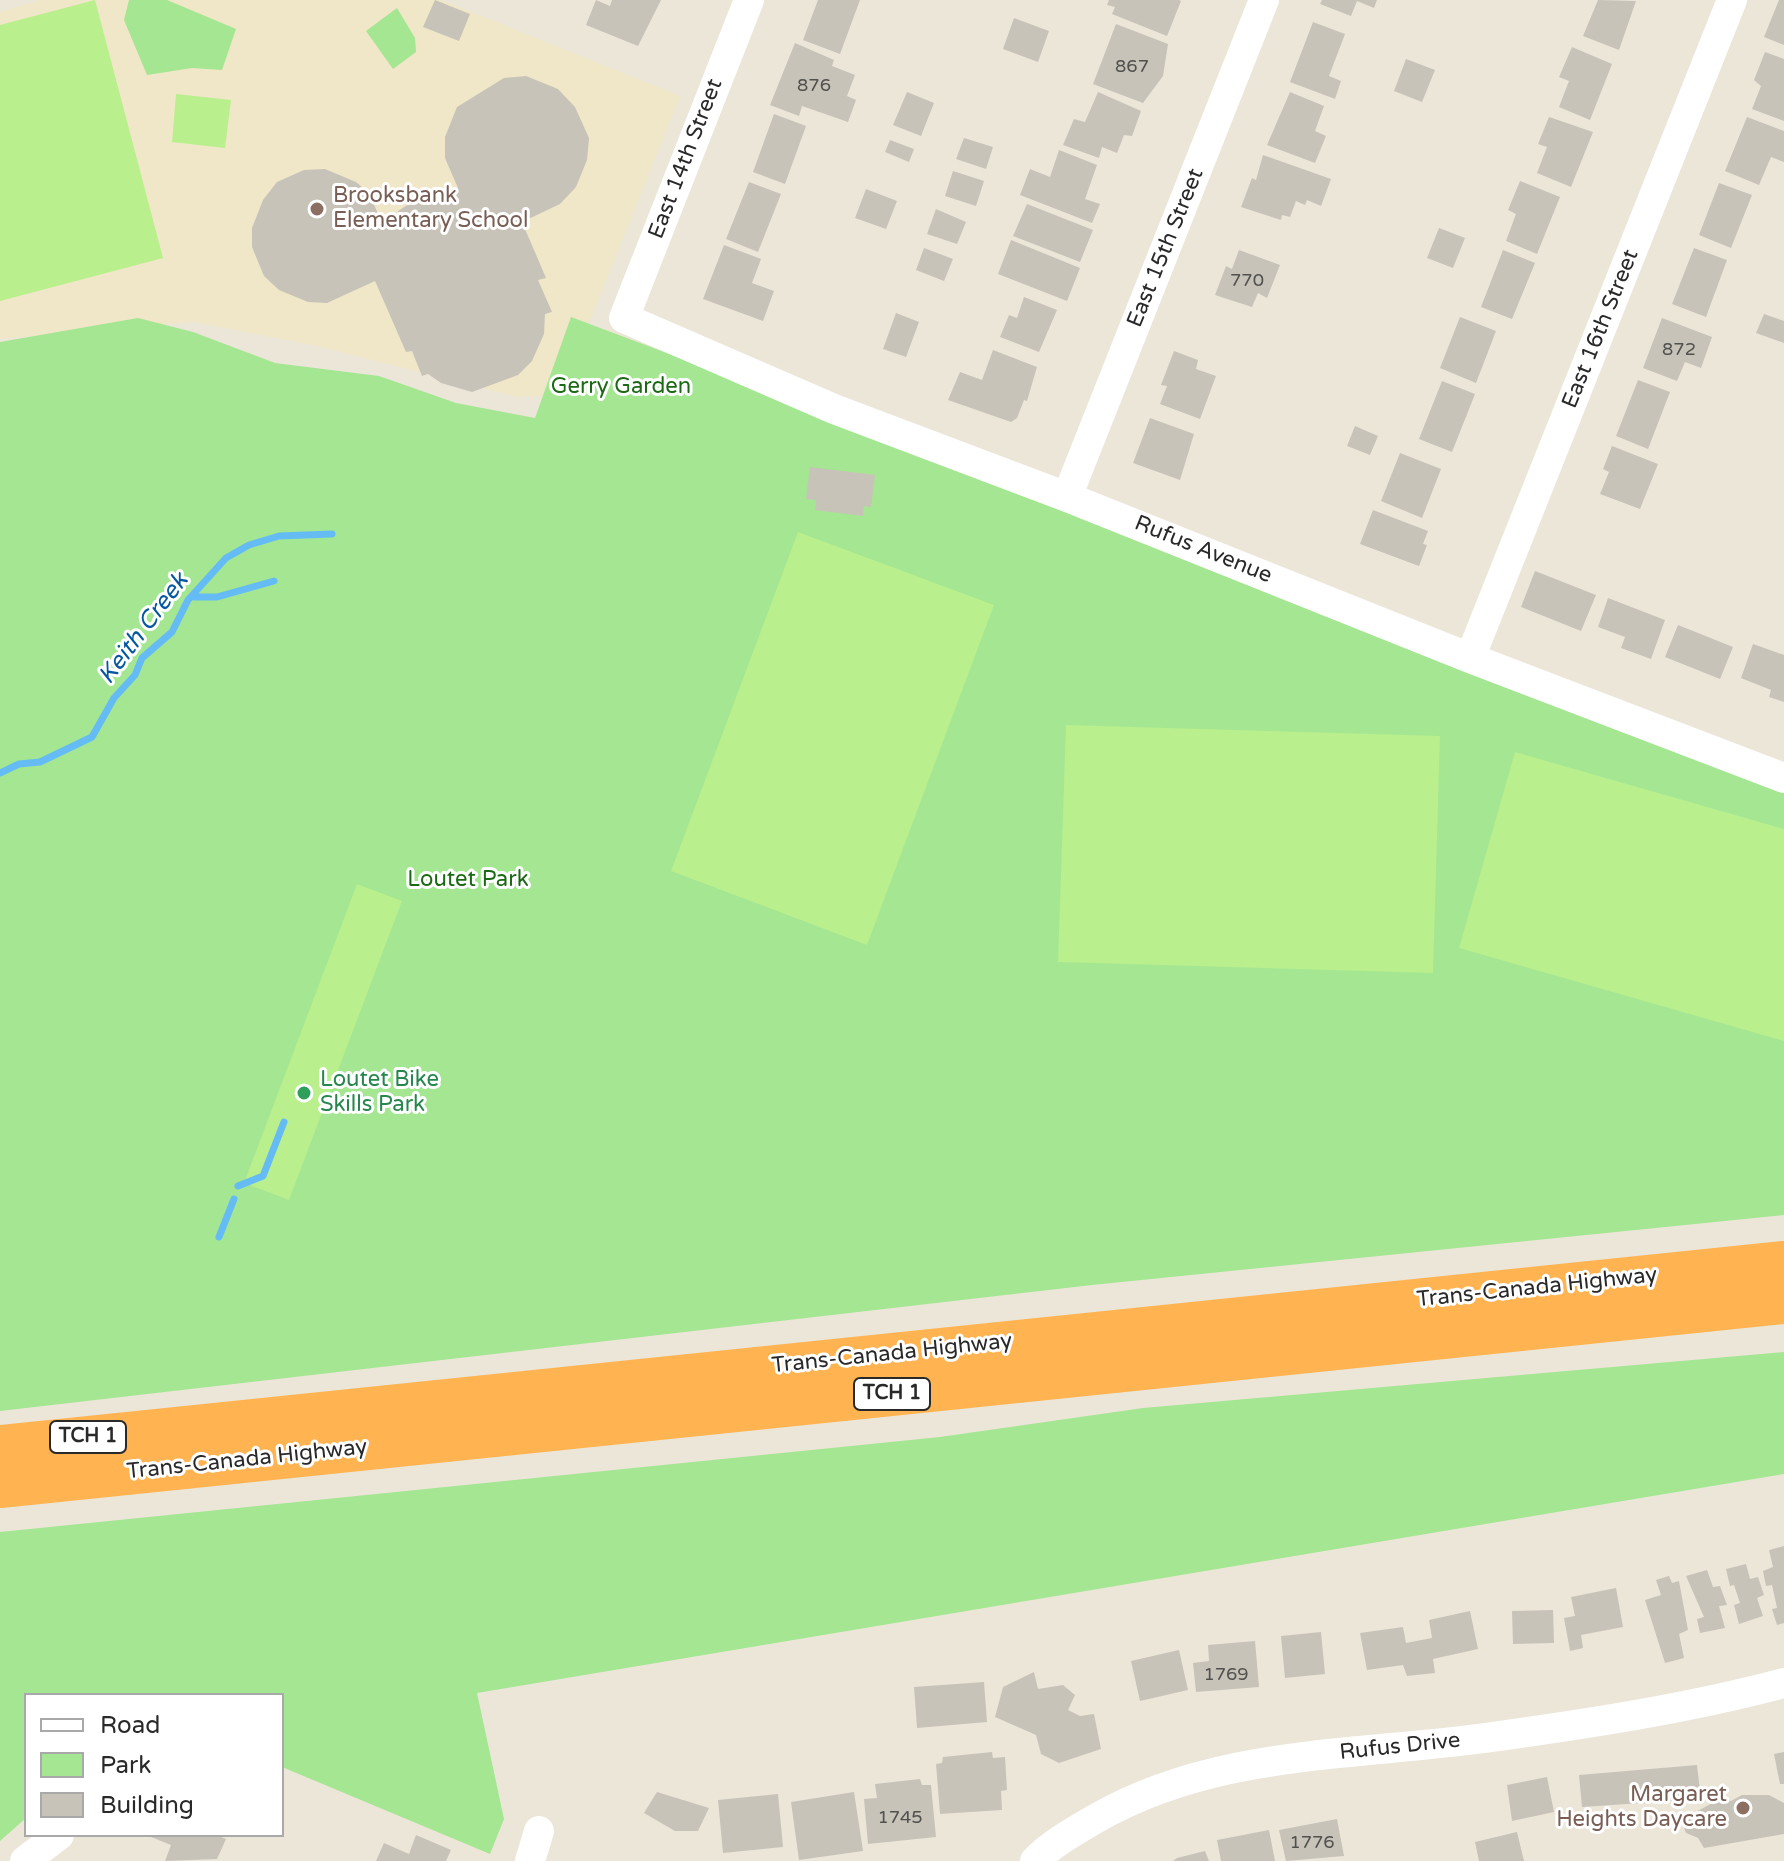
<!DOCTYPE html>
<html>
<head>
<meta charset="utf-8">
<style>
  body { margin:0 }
  #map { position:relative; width:1784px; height:1861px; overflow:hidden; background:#ece6d9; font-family:"Varela Round",sans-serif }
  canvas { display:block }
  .legend { position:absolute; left:24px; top:1693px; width:260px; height:144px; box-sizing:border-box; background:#fff; border:2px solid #a9a9a9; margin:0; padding:10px 14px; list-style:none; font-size:24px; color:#292929 }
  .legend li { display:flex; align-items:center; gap:16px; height:40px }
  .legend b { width:40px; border:2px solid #a9a9a9 }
</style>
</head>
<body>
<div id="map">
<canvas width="1784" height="1861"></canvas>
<ul class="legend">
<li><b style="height:10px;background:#fff"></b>Road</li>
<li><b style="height:22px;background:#a4e692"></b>Park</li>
<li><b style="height:22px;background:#c7c3b9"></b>Building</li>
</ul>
</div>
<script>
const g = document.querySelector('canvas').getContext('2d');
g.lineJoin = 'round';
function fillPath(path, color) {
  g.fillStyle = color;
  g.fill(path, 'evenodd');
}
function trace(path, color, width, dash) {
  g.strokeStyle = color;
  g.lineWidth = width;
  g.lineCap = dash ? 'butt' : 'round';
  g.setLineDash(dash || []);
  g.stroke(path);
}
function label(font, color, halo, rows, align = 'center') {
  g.font = font + ' "Varela Round",sans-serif';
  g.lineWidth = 6;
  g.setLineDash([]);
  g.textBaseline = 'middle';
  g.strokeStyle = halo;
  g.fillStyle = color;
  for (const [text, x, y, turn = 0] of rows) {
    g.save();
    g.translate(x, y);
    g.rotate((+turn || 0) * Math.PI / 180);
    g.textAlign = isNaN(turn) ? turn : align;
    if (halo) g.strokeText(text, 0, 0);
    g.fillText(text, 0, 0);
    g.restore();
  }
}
const education = new Path2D(`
  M40 0H442L680 96 560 395 517 397 317 346 194 322 0 339V12Z`);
const green = new Path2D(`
  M129 0H167L236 29 222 70 192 68 147 75 124 20Z
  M397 8 415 38 416 52 393 69 366 31Z
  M571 317 1784 773V1215L1092 1285 0 1411V342L138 318 193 332 275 363 379 376 456 403 535 418Z
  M1784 1352V1474L477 1693 504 1819 490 1854 282 1767V1695H26V1818L0 1841V1532L940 1437 1143 1408Z`);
const pitch = new Path2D(`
  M95 0 163 258 0 301V25Z
  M176 94 231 100 225 148 172 142Z
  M798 532 994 605 867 945 671 871Z
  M1066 725 1440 736 1433 973 1058 962Z
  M1515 752 1784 829V1041L1459 948Z
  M357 884 402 901 289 1200 244 1183Z`);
const stream = new Path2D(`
  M194 597H217L274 581
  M0 773 19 764 40 762 92 737 114 698 135 675 142 658 172 632 188 600 226 558 249 545 279 536 332 534
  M238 1186 263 1176 284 1122
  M219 1237 234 1199`);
const building = new Path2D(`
  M435 0 470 14 459 41 423 27Z
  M596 0 610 6 612 0H661L638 46 586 25Z
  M818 0H860L840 54 803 40Z
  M1109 0H1179L1181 1 1167 36 1112 14 1115 7 1107 5Z
  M1322 0H1377L1374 8 1357 1 1351 16 1320 4Z
  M1598 0 1636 1 1619 50 1583 36Z
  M1779 0H1784V45L1764 37Z
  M1014 18 1049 31 1038 62 1003 49Z
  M1313 22 1345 34 1329 76 1341 81 1335 99 1290 82Z
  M1116 24 1168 44 1163 76 1143 103 1093 84Z
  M795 43 834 60 832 66 855 75 847 96 856 100 848 122 802 106 799 116 770 105Z
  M1572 47 1612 64 1590 120 1559 107 1569 81 1559 77Z
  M1765 52 1784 59V121L1752 109 1761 86 1754 80Z
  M1406 59 1435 70 1422 102 1394 91Z
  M526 76 558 89 575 107 589 138 587 160 576 187 560 204 522 222 546 278 538 280 552 312 545 314 544 334 532 361 518 375 472 392 441 383 428 374 422 376 412 351 406 352 375 281 327 303 308 302 279 290 264 276 252 247V228L263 200 277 182 304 170 325 169 356 182 369 193 382 223 399 216 398 211 431 190 444 193 458 188 445 158V137L457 107 504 78Z
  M907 92 934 103 921 136 893 125Z
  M1098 92 1141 111 1132 136 1124 135 1117 153 1102 147 1099 158 1063 145 1074 119 1085 122Z
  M1290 92 1324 106 1315 131 1326 136 1315 163 1267 145Z
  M774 114 806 126 785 184 753 172Z
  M1549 117 1593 132 1571 187 1537 173 1547 147 1538 144Z
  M1747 117 1784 131V162L1771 157 1759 185 1725 171Z
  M964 138 993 147 986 169 956 159Z
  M890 140 914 149 909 162 885 152Z
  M1059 150 1097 165 1085 199 1100 204 1092 223 1020 195 1030 169 1050 177Z
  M1263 155 1331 179 1321 206 1307 200 1305 205 1296 201 1290 217 1282 215 1281 220 1241 207 1252 178 1256 180Z
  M953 171 984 181 976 206 945 196Z
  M1520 181 1560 197 1537 254 1506 241 1516 214 1508 210Z
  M749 182 781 194 758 252 726 239Z
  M1719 183 1752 195 1731 248 1699 235Z
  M866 189 897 201 886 229 855 218Z
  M1027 204 1093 230 1080 262 1013 236Z
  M936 209 966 222 957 244 927 234Z
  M1439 228 1465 238 1453 268 1427 258Z
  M1011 240 1080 268 1067 301 998 274Z
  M724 245 761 259 752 283 774 291 763 321 703 299Z
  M924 248 953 259 944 281 916 270Z
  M1694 248 1727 260 1706 317 1672 304Z
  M1239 250 1280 265 1267 298 1258 293 1252 307 1215 295 1226 266 1232 269Z
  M1503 250 1535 263 1512 319 1481 307Z
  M1024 297 1057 310 1039 352 1000 337 1009 315 1017 318Z
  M896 313 919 322 906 357 883 349Z
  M1764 314 1784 321V343L1756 333Z
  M1460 317 1496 331 1476 383 1440 368Z
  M1662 318 1712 337 1701 368 1685 362 1677 381 1643 368Z
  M993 350 1037 367 1027 401 1024 400 1017 418 1011 422 948 400 960 372 982 380Z
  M1174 351 1198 360 1196 369 1216 376 1200 419 1160 404 1167 386 1161 385Z
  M1638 380 1670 392 1648 449 1616 436Z
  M1442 381 1475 394 1452 452 1419 439Z
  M1150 418 1194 434 1180 480 1133 463Z
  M1355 426 1378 436 1370 455 1347 446Z
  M1612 446 1658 464 1640 509 1600 494 1609 472 1603 469Z
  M1400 453 1441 469 1422 518 1381 501Z
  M810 467 875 475 871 507 864 506 863 516 815 510 816 500 806 499Z
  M1373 510 1428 531 1423 544 1427 545 1419 566 1360 544Z
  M1535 571 1596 595 1581 631 1521 607Z
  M1608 598 1665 620 1651 659 1621 648 1625 637 1598 627Z
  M1678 625 1733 647 1720 679 1665 657Z
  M1753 644 1784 655V702L1769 697 1771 690 1741 678Z
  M1784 1546V1623L1777 1625 1772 1609 1777 1608 1772 1585 1766 1586 1763 1571 1773 1567 1769 1550Z
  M1746 1564 1750 1579 1758 1577 1764 1595 1757 1598 1763 1616 1739 1624 1734 1605 1740 1603 1734 1585 1730 1586 1726 1569Z
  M1707 1570 1713 1587 1720 1586 1727 1605 1719 1606 1725 1628 1700 1633 1697 1619 1704 1617 1686 1576Z
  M1669 1576 1672 1583 1679 1581 1688 1630 1679 1634 1684 1658 1665 1663 1645 1600 1661 1595 1656 1580Z
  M1616 1588 1623 1627 1581 1635 1583 1648 1570 1651 1564 1618 1575 1616 1571 1597Z
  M1553 1610 1554 1643 1513 1644 1512 1611Z
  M1470 1611 1478 1649 1433 1659 1435 1673 1407 1676 1403 1665 1367 1670 1360 1633 1403 1627 1406 1643 1432 1638 1429 1620Z
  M1321 1632 1325 1674 1285 1678 1281 1636Z
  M1255 1641 1259 1687 1196 1692 1193 1663 1209 1661 1208 1645Z
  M1179 1650 1188 1690 1140 1701 1131 1661Z
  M1034 1672 1038 1689 1063 1685 1075 1695 1068 1710 1080 1716 1094 1714 1101 1749 1059 1763 1041 1754 1036 1735 995 1717 1003 1687Z
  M984 1682 987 1722 917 1728 914 1687Z
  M992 1752 993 1758 1005 1757 1007 1790 1001 1791 1002 1810 940 1814 936 1764 942 1763 943 1757Z
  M1784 1752V1784H1780L1774 1754Z
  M1697 1765 1701 1799 1582 1807 1579 1775Z
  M1547 1777 1554 1812 1512 1821 1507 1785Z
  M920 1779 922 1785H931L936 1837 868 1844 864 1799 877 1798 875 1784Z
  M657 1792 709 1808 698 1831H675L644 1813Z
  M854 1792 863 1851 799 1860 791 1802Z
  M778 1794 783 1847 723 1853 718 1800Z
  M1742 1795H1769L1784 1803V1834L1704 1848 1698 1838 1686 1833 1683 1825 1696 1812 1721 1798 1731 1801Z
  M1337 1819 1344 1856 1286 1861 1279 1830Z
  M1269 1830 1275 1861H1221L1217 1840Z
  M1517 1832 1524 1861H1479L1475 1842Z
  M146 1835H217L226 1839 217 1859 165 1861 171 1845Z
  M416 1835 451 1850 446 1861H376L384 1843 409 1854Z
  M1205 1851 1209 1861H1173L1177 1858Z`);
const street = new Path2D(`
  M749 0 624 318 834 409 1067 497 1470 658 1784 778
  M1067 497 1264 0
  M1470 658 1732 0
  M25 1861 59 1835
  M530 1861 539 1831
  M1035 1861C1051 1844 1075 1831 1095 1819 1215 1750 1351 1756 1485 1738 1586 1724 1686 1709 1784 1683`);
const highway = new Path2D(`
  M0 1447 1784 1263
  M0 1486 1784 1302`);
const markers = [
  [317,209,8,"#8d6e63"],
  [304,1093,8,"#2e9e5b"],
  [1743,1808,8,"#8d6e63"]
];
const numberNames = [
  ["867",1132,67],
  ["876",814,86],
  ["770",1247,281],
  ["872",1679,350],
  ["1769",1226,1675],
  ["1745",900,1818],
  ["1776",1312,1843]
];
const shields = [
  [892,1394,76],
  [88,1437,76]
];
const shieldNames = [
  ["TCH 1",892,1394],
  ["TCH 1",88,1437]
];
const streetNames = [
  ["East 14th Street",686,159,-69],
  ["East 15th Street",1166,248,-68],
  ["East 16th Street",1601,329,-68],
  ["Rufus Avenue",1203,550,22],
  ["Trans-Canada Highway",1537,1288,-6],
  ["Trans-Canada Highway",892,1354,-6],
  ["Trans-Canada Highway",247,1460,-6],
  ["Rufus Drive",1400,1747,-6]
];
const educationNames = [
  ["Brooksbank",333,196],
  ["Elementary School",333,221],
  ["Margaret",1727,1795,"right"],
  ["Heights Daycare",1727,1820,"right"]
];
const parkNames = [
  ["Gerry Garden",621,387],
  ["Loutet Park",468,880]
];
const leisureNames = [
  ["Loutet Bike",320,1080],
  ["Skills Park",320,1105]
];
const waterNames = [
  ["Keith Creek",144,629,-53]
];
fillPath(education, '#efe7c7');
fillPath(green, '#a4e692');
fillPath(pitch, '#b9ef8d');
trace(stream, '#65bcf5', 7);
fillPath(building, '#c7c3b9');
trace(street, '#fff', 30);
trace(highway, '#ffb351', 44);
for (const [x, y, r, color] of markers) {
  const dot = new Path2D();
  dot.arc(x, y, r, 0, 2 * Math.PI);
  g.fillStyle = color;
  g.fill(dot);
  trace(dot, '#fff', 3);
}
label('18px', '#50504d', null, numberNames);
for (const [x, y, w] of shields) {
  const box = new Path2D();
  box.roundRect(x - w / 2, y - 16, w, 32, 6);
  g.fillStyle = '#fff';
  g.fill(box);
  trace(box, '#292929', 2);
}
label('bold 20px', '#292929', null, shieldNames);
label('22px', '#292929', '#fff', streetNames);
label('22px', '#785e54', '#fff', educationNames, 'left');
label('22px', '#1c6915', '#fff', parkNames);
label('22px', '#27864d', '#fff', leisureNames, 'left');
label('italic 24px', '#0557a0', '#fff', waterNames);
</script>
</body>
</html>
